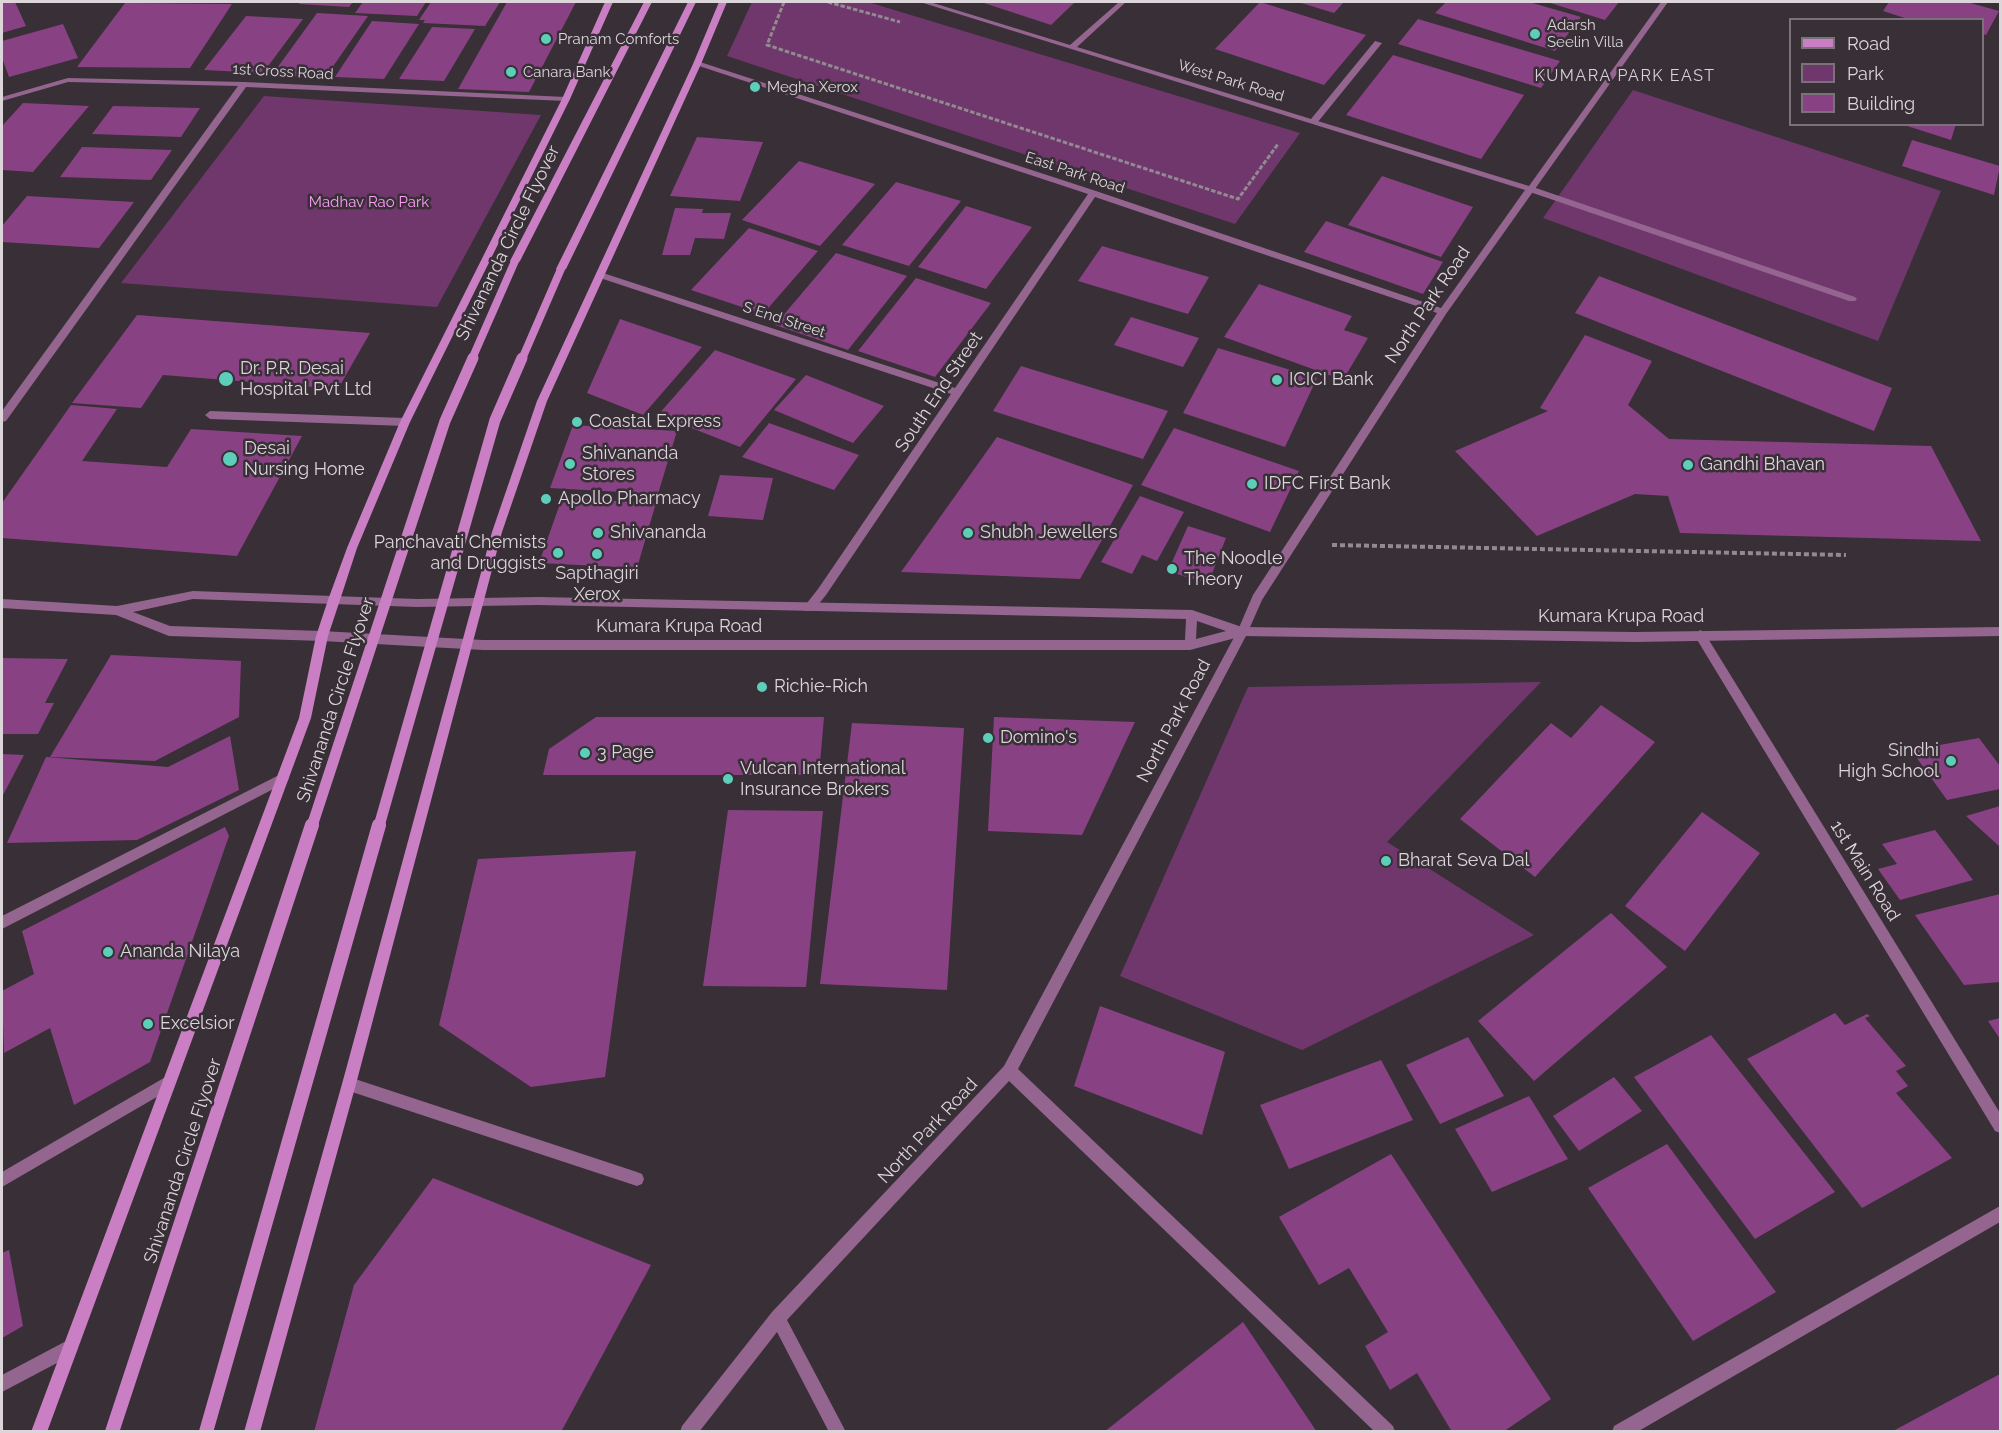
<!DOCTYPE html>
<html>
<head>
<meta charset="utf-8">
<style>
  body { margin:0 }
  #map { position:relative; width:2002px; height:1433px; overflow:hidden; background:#382f37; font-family:Raleway,sans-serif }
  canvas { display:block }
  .frame { position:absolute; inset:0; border:3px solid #dcd6db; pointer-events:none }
  .legend { position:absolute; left:1789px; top:18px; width:195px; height:108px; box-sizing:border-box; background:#382f37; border:2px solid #7a7279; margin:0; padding:8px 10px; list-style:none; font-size:18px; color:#dcd6db }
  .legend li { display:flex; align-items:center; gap:12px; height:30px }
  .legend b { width:30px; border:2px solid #7a7279 }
</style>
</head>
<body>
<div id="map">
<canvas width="2002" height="1433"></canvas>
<div class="frame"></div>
<ul class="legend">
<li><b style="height:8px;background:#ca7fc4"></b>Road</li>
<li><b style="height:16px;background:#70376c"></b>Park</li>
<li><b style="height:16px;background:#884283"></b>Building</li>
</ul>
</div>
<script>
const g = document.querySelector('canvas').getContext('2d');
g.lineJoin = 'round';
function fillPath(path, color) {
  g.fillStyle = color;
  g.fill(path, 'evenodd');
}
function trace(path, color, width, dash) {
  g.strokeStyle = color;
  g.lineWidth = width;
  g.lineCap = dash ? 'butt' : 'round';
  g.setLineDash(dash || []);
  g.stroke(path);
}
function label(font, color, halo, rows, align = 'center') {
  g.font = font + ' Raleway,sans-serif';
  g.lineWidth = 5;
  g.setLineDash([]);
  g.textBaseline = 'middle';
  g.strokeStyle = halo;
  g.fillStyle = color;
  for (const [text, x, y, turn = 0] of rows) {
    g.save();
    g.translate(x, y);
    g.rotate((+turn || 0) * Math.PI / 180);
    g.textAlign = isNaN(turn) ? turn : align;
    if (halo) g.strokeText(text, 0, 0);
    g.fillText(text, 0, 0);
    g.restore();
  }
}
const green = new Path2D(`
  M752 2H868L1300 133 1235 224 727 56Z
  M1633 90 1941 191 1878 341 1543 218Z
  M264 96 541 115 437 307 121 283Z
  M1541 682 1387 842 1534 935 1302 1050 1120 976 1248 687Z`);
const building = new Path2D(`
  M2 2H15L26 26 2 33Z
  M300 2H353L349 7 299 4Z
  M363 2H426L417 16 355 13Z
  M431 2H500L485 26 423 23 425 20H419Z
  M507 2H576L529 92 458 89Z
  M981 2H1075L1051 25Z
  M1260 2 1366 35 1324 85 1215 49Z
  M1298 2H1344L1334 13Z
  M1446 2H1529L1581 17 1555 51 1435 13Z
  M1547 2H1619L1605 20Z
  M1889 2H1967L1999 11 1986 35 1982 34V20H1911L1883 11Z
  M125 3 232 4 190 68 77 67Z
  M317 13 368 16 325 78 272 75Z
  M246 16 303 19 263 73 204 70Z
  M1418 19 1560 61 1541 88 1398 44Z
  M372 21 419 24 384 79 335 77Z
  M63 24 78 58 9 77 2 58V41Z
  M432 27 475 29 444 81 399 79Z
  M1393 55 1524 95 1481 159 1346 115Z
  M23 103 89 106 33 172 2 170V126Z
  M113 106 200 108 181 137 92 134Z
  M1901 124H1956L1951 140Z
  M697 137 763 142 740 201 670 196Z
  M1912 140 2000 166 1994 195 1902 166Z
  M82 147 172 150 151 180 60 177Z
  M799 161 875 184 820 246 742 220Z
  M1382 176 1473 207 1441 257 1348 225Z
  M896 182 961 201 909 266 842 245Z
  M27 196 134 202 99 248 2 242V226Z
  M966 206 1032 227 986 289 918 267Z
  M675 208 703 209 702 213H731L724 239 695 238 690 255H662Z
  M1326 221 1443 262 1423 294 1304 252Z
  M749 228 818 251 763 314 691 290Z
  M1102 246 1209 277 1188 314 1078 281Z
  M836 253 907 276 848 350 775 325Z
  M1599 276 1892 388 1874 431 1575 313Z
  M916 278 991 303 935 377 858 351Z
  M1259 284 1352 316 1344 330 1368 338 1343 380 1224 337Z
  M137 315 370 333 338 389 163 375 141 408 72 403Z
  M1131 317 1199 338 1183 367 1114 345Z
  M620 319 702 347 643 415 587 393Z
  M1585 335 1652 361 1628 405 1669 439 1931 446 1981 541 1680 533 1668 496 1635 494 1537 536 1455 451 1548 411 1540 408Z
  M1218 348 1317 378 1285 447 1183 413Z
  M715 350 796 379 740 447 658 415Z
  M1021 366 1168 411 1143 459 993 411Z
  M806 375 884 406 853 443 774 410Z
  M71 405 117 409 82 461 167 467 191 429 302 436 237 556 2 538V503Z
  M769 423 859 455 834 490 742 457Z
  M573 425 677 431 658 494 550 488Z
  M1174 428 1299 471 1270 532 1141 485Z
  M997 437 1133 485 1080 579 901 572Z
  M720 475 773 478 763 520 708 516Z
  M1140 496 1184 512 1157 561 1142 555 1132 574 1101 562Z
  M562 498 656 503 637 568 539 563Z
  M1188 526 1226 538 1208 584 1168 571Z
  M111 655 241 661 239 717 155 761 50 757Z
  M2 658 68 659 45 703H54L38 734H2Z
  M1601 705 1655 742 1535 877 1460 819 1551 723 1571 738Z
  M596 717H824L819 775H543L549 749Z
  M994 717 1135 722 1082 835 988 831Z
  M852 723 964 728 947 990 820 984Z
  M230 736 239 790 137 840 7 843 46 757 168 767Z
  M1979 738 2000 766V789L1947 800 1911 750Z
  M2 754 24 755 2 797Z
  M2000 806V847L1966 816Z
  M728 810 823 811 806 987 703 986Z
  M1702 812 1760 853 1685 951 1625 906Z
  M225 827 229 836 150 1062 74 1105 50 1028 4 1053 2 991 34 974 22 931Z
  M1935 830 1973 880 1900 900 1878 869 1897 864 1882 844Z
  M636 851 605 1077 531 1087 439 1025 478 859Z
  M2000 894V982L1964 985 1915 915Z
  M1611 913 1667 967 1534 1081 1478 1021Z
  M1100 1006 1225 1052 1202 1135 1074 1086Z
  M1835 1013 1845 1025 1867 1014 1870 1016 1865 1018 1906 1066 1896 1071 1908 1086 1896 1093 1952 1158 1862 1208 1747 1059Z
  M2000 1018V1039L1988 1021Z
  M1711 1035 1835 1192 1755 1239 1634 1077Z
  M1468 1037 1504 1096 1440 1124 1406 1065Z
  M1381 1060 1413 1120 1289 1169 1260 1105Z
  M1614 1077 1642 1111 1579 1151 1553 1116Z
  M1529 1096 1568 1159 1492 1192 1455 1129Z
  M1667 1144 1776 1292 1693 1341 1588 1188Z
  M1391 1154 1551 1399 1503 1432H1452L1417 1373 1390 1390 1365 1346 1388 1332 1349 1268 1319 1285 1279 1217Z
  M433 1178 651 1265 561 1432H314L354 1285Z
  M9 1250 23 1326 2 1338V1253Z
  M1243 1322 1317 1432H1104Z
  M2000 1374V1432H1891Z`);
const pathFar1 = new Path2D(`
  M784 2 767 45 1238 199 1278 144
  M828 2 900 22`);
const path = new Path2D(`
  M1332 545 1846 555`);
const service = new Path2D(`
  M1375 41 1382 43 1317 123H1311V119Z
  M1530 186 1855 297 1857 299 1855 301H1849L1527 191V187Z
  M210 411 405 418 410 422 405 426 210 419 205 415Z
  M283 773 287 774 289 778 287 782 2 929V916Z
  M169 1075 174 1077 176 1082 174 1087 2 1187V1172Z
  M349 1077 637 1172 642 1174 644 1179 642 1184 637 1186 349 1091 344 1089 342 1084 344 1079Z
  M70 1339 76 1341 78 1347 76 1353 2 1392V1375Z`);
const minor = new Path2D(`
  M920 2H930L1070 45 1119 2H1126L1077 47 1529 186 1661 2H1668L1446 314 1262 600 1247 634 1018 1069 1393 1426 1395 1432H1375L1009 1081 787 1320 846 1432H829L777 1332 699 1432H680L682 1426 772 1312 1004 1066 1238 630 1253 595 1437 313 1095 197 826 595 813 611H805L803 608 818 589 951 394 597 277V273H603L955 388 1088 194 693 64 700 62 1096 191 1441 308 1525 190Z
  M68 78 244 82 566 97 570 99 566 101 246 87 6 421 2 422V411L238 86 68 82 2 101V97Z
  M1700 630 1704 632 2000 1113V1133L1995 1131 1696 638 1694 635Z
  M2000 1206V1222L1637 1432H1612L1614 1426Z`);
const tertiary = new Path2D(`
  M193 591 417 599 538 597 1192 610 1242 627 1635 632 2000 627V636L1635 642 1243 636 1190 650H483L322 641 169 636 116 615 2 608V599L117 606ZM193 599 417 607 538 605 1186 619 1185 640H483L322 631 170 626 133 612ZM1197 621 1226 631 1196 639Z`);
const secondary = new Path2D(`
  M605 2H613L570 99 410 422 357 548 340 600 328 636 311 718 47 1432H31L299 718 316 636 328 600 347 548 400 422 562 99Z
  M644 2H652L520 261 518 263H512L510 261Z
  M688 2H696L566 269 561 272 558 271 556 269Z
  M719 2H727L701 64 547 401 502 532 356 1084 260 1432H244L342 1084 492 532 537 401 693 64Z`);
const secondaryBridgeFar2 = new Path2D(`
  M472 359 515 261
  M522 359 561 269`);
const secondaryBridgeFar1 = new Path2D(`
  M312 826 445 421 473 358
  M379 826 495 420 522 358`);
const secondaryBridge = new Path2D(`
  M112 1432 312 825
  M206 1432 379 825`);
const markers = [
  [1535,34,6,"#5dceb9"],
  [546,39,6,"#5dceb9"],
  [511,72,6,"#5dceb9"],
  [755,87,6,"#5dceb9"],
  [226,379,8,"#5dceb9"],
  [1277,380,6,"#5dceb9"],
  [577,422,6,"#5dceb9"],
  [230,459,8,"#5dceb9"],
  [570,464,6,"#5dceb9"],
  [1688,465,6,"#5dceb9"],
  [1252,484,6,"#5dceb9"],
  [546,499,6,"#5dceb9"],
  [598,533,6,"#5dceb9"],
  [968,533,6,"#5dceb9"],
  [558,553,6,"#5dceb9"],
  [597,554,6,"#5dceb9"],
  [1172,569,6,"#5dceb9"],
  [762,687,6,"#5dceb9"],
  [988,738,6,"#5dceb9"],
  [585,753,6,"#5dceb9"],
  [1951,761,6,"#5dceb9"],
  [728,779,6,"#5dceb9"],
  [1386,861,6,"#5dceb9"],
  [108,952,6,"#5dceb9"],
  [148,1024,6,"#5dceb9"]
];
const farPoinames = [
  ["Adarsh",1547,25],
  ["Seelin Villa",1547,42],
  ["Pranam Comforts",558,39],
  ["Canara Bank",523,72],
  ["Megha Xerox",767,87]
];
const farStreetnames = [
  ["1st Cross Road",283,72,3],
  ["West Park Road",1231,81,17],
  ["East Park Road",1075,173,18],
  ["S End Street",784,320,18]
];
const farParknames = [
  ["Madhav Rao Park",369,202]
];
const farNeighbourhoodnames = [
  ["KUMARA PARK EAST",1625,76]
];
const streetNames = [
  ["Shivananda Circle Flyover",508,243,-64],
  ["North Park Road",1428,305,-56],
  ["South End Street",939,392,-56],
  ["Kumara Krupa Road",1621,617],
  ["Kumara Krupa Road",679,627],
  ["Shivananda Circle Flyover",336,700,-72],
  ["North Park Road",1174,721,-62],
  ["1st Main Road",1865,871,58],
  ["North Park Road",928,1131,-47],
  ["Shivananda Circle Flyover",183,1161,-72]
];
const poiNames = [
  ["Dr. P.R. Desai",240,369],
  ["Hospital Pvt Ltd",240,390],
  ["ICICI Bank",1289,380],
  ["Coastal Express",589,422],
  ["Desai",244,449],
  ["Nursing Home",244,470],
  ["Shivananda",582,454],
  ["Stores",582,475],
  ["Gandhi Bhavan",1700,465],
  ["IDFC First Bank",1264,484],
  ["Apollo Pharmacy",558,499],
  ["Shivananda",610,533],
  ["Shubh Jewellers",980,533],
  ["Panchavati Chemists",546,543,"right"],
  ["and Druggists",546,564,"right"],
  ["The Noodle",1184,559],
  ["Theory",1184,580],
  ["Sapthagiri",597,574,"center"],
  ["Xerox",597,595,"center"],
  ["Richie-Rich",774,687],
  ["Domino's",1000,738],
  ["Sindhi",1939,751,"right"],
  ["High School",1939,772,"right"],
  ["3 Page",597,753],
  ["Vulcan International",740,769],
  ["Insurance Brokers",740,790],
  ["Bharat Seva Dal",1398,861],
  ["Ananda Nilaya",120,952],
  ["Excelsior",160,1024]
];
fillPath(green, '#70376c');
fillPath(building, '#884283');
trace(pathFar1, '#918a90', 3, [4.5, 2]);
trace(path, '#918a90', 4, [5, 3]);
fillPath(service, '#94658f');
fillPath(minor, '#94658f');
fillPath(tertiary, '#94658f');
fillPath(secondary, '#ca7fc4');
trace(secondaryBridgeFar2, '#ca7fc4', 8);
trace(secondaryBridgeFar1, '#ca7fc4', 11);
trace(secondaryBridge, '#ca7fc4', 14);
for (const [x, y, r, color] of markers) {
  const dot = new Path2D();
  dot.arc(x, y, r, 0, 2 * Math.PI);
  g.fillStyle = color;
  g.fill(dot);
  trace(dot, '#382f37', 2);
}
label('15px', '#dcd6db', '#382f37', farPoinames, 'left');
label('15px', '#dcd6db', '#382f37', farStreetnames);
label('15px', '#fe9df7', '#382f37', farParknames);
g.letterSpacing = '1.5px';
label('16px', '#dcd0da', '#382f37', farNeighbourhoodnames);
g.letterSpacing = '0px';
label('18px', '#dcd6db', '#382f37', streetNames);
label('18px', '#dcd6db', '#382f37', poiNames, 'left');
</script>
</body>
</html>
